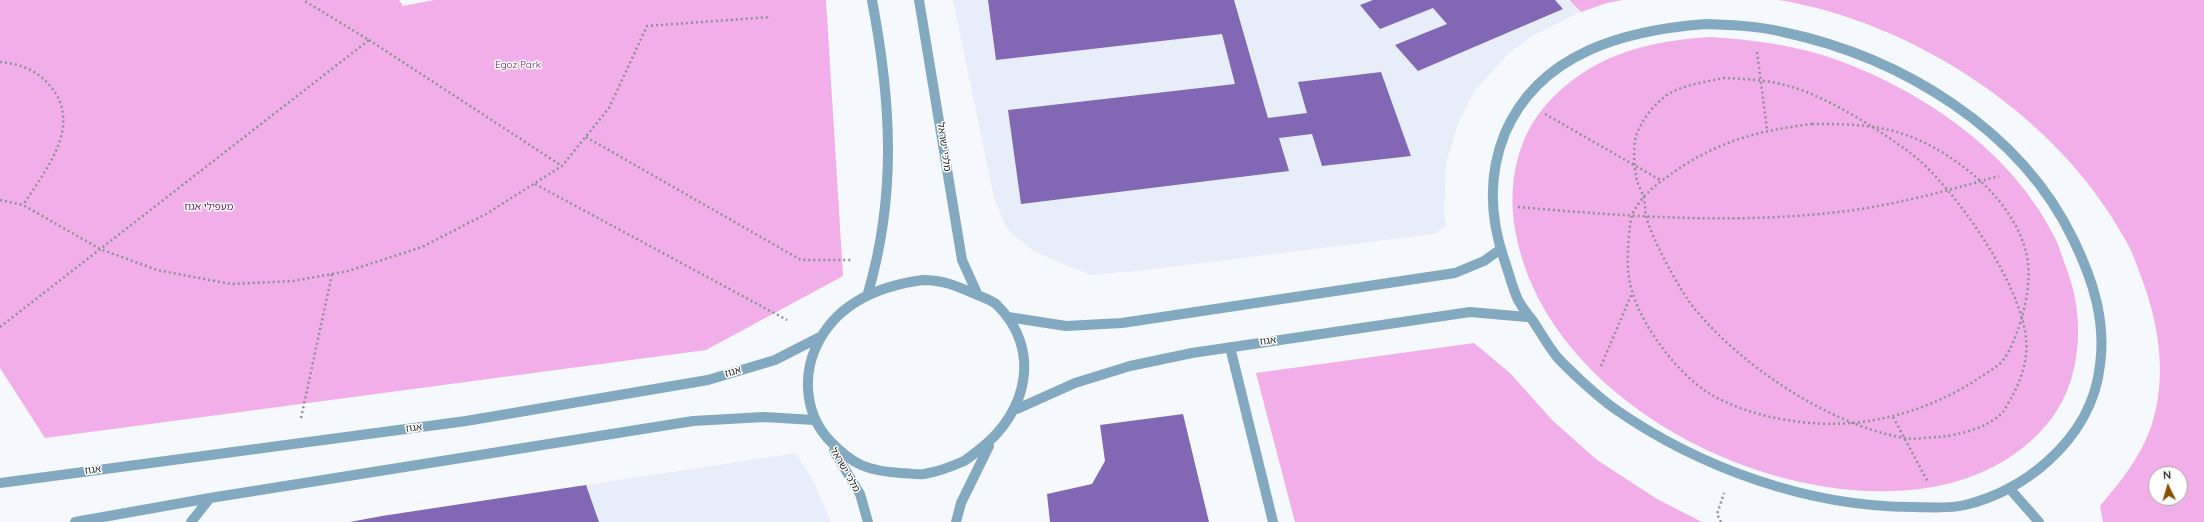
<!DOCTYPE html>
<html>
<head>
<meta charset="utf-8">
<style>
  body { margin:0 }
  #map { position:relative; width:2204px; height:522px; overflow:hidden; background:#f5f8fd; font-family:Quicksand,sans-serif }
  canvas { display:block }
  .north { position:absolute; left:2148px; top:466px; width:40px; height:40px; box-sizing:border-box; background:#fff; border:1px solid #a8a9a9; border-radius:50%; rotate:355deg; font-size:11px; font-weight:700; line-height:16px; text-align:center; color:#262729 }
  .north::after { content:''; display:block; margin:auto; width:14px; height:18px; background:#885100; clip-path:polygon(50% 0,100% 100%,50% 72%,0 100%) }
</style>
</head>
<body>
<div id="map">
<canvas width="2204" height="522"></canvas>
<div class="north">N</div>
</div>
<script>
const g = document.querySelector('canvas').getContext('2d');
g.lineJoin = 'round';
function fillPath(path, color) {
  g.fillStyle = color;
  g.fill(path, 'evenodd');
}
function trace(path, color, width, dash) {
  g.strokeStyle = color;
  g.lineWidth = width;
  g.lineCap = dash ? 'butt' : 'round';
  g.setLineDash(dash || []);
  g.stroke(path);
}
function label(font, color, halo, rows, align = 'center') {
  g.font = font + ' Quicksand,"Noto Sans Hebrew",sans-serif';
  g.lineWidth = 3;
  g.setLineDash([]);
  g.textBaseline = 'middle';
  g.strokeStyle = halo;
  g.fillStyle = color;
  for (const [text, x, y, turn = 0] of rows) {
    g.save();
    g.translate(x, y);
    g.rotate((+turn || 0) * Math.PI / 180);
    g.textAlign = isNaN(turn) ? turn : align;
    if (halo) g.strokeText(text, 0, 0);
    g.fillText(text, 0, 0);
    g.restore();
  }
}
const built = new Path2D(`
  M953 0H1567L1580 12 1532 36 1507 55 1476 89 1458 123 1446 164 1444 213 1446 226 1434 234 1137 271 1090 275 1033 251 1007 229 994 198Z
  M796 453 814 483 831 522H345Z`);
const green = new Path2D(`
  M0 0H399L403 6 434 0H826L843 276 706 350 45 438 0 368Z
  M1569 0H1623L1607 3 1581 12Z
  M1779 0H2204V522H2103L2100 506C2121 481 2140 458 2151 427 2168 377 2159 322 2140 274 2136 263 2132 251 2126 241 2059 117 1916 23 1779 0ZM2156 474H2180V498H2156Z
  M1711 37C1754 40 1796 45 1837 60 1925 92 2014 153 2056 240 2060 249 2063 260 2067 270 2080 306 2082 343 2071 380 2054 435 2001 471 1947 484 1785 522 1548 406 1516 234 1507 190 1515 141 1545 106 1590 55 1646 41 1711 37Z
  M1474 343 1510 373 1553 421 1597 460 1657 499 1702 522H1295L1256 373Z`);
const building = new Path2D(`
  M988 0H1234L1268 118 1307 113 1298 82 1381 72 1411 156 1322 166 1312 134 1279 138 1289 171 1021 204 1008 110 1235 84 1222 34 996 60Z
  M1373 0H1555L1563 9 1418 71 1395 45 1447 24 1433 8 1380 29 1360 5Z
  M1183 414 1209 522H1050L1047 494 1092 484 1105 461 1100 425Z
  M586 485 599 522H350L382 516Z`);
const path = new Path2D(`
  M369 40 562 166
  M1757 52 1767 129
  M0 62C19 63 39 71 51 87 83 126 45 171 23 205
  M1723 78C1746 79 1770 80 1792 87 1829 98 1878 129 1909 152 1953 184 2033 298 2026 353 2025 369 2019 383 2012 397 2009 401 2006 408 2003 412 1988 428 1959 435 1939 437 1928 437 1915 440 1904 438 1830 425 1741 366 1694 308 1680 291 1651 237 1646 216 1645 210 1645 204 1644 198 1642 191 1637 184 1636 176 1634 166 1633 145 1636 136 1641 120 1658 99 1672 92 1688 84 1706 82 1723 78Z
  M1545 114 1662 181
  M1812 124C1843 124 1876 124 1906 135 1957 153 2021 205 2028 263 2030 279 2027 297 2023 313 2019 328 2013 346 2004 359 1999 366 1990 371 1982 376 1950 398 1913 413 1874 420 1823 430 1751 420 1707 392 1678 373 1647 332 1635 300 1626 276 1627 260 1629 235 1630 227 1630 220 1633 213 1640 198 1654 186 1667 177 1714 142 1756 131 1812 124Z
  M586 137 801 260H851
  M535 184 787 320
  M0 200 23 205 100 249 157 270 231 284 293 281 348 271 422 247 486 214 562 166 609 108 647 26 771 17
  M1518 207C1622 216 1726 224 1830 213 1888 207 1943 192 1999 176
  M0 327 369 40 303 0
  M1601 366 1632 293
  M1893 417 1928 482
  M301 418 332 274
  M1721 522 1717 514 1724 493`);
const minor = new Path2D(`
  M919 0 962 260 976 291
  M1706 24C1732 25 1758 26 1783 32 1901 57 2021 129 2074 241 2093 280 2106 321 2100 365 2096 403 2076 436 2048 461 2025 482 1995 498 1965 505 1949 509 1930 507 1913 507 1809 507 1700 468 1615 409 1598 397 1571 372 1557 357 1548 346 1541 333 1533 321 1528 315 1522 307 1518 300 1512 287 1509 273 1504 259 1490 218 1488 175 1505 133 1540 52 1626 30 1706 24Z
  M923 280C943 280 957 286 975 294 982 297 991 300 996 304 1043 349 1027 413 980 449 975 453 969 458 964 461 953 466 936 472 924 474 917 475 908 473 901 473 868 471 853 465 830 441 806 416 802 378 816 347 836 303 878 286 923 280Z
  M868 293C897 194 891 100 872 0
  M1008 317 1066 326 1122 323 1455 273 1484 261 1498 251
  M1230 347 1273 522
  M1017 409 1075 383 1130 366 1192 353 1470 312 1527 317
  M834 451 860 494 868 522
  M0 483 466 421 708 380 775 360 820 337
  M2009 488 2039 522
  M75 522 210 498 693 421 764 417 814 420
  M191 522 210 498
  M956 522 961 503 989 446`);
const parkNames = [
  ["Egoz Park",518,65],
  ["מעפילי אגוז",209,207]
];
const streetNames = [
  ["מלכי ישראל",944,147,82],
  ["אגוז",1268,341,-8],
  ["אגוז",733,372,-17],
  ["אגוז",414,428,-7],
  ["אגוז",93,470,-8],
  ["מלכי ישראל",845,470,60]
];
fillPath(built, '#e8edfa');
fillPath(green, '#f1aee9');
fillPath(building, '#8267b5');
trace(path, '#8f9194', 2.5, [2, 3]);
trace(minor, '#82a9c0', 10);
label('10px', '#691364', '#fff', parkNames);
label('10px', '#262729', '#fff', streetNames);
</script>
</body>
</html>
